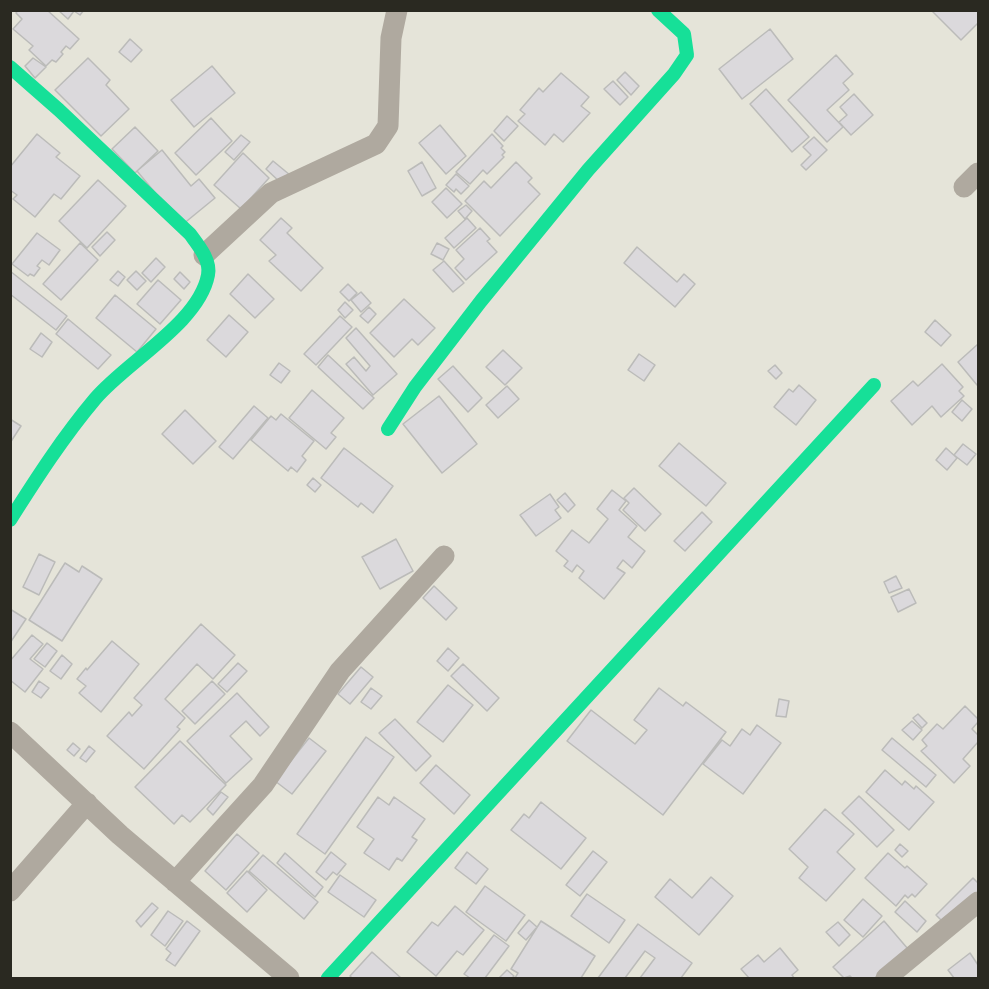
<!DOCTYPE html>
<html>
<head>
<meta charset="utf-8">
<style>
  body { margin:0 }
  #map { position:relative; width:989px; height:989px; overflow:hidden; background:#e5e4d9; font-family:"Space Grotesk",sans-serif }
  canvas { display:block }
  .frame { position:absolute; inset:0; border:12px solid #2a2921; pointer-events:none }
</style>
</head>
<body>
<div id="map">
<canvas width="989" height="989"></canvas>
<div class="frame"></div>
</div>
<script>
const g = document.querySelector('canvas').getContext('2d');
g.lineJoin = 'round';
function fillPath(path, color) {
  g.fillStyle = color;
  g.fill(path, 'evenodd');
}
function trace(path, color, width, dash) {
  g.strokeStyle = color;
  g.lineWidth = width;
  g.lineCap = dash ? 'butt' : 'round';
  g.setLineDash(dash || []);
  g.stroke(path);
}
const building = new Path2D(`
  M18 10H47L79 39 70 49 66 46 61 52 63 54 56 62 52 60 46 66 29 50 33 46 13 29 22 19 16 13Z
  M58 10H84L80 15 74 11 68 19Z
  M931 10H978V23L961 40Z
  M770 29 793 59 742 99 719 69Z
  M130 39 142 50 131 62 119 52Z
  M836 55 853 74 843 83 849 90 827 110 843 127 827 142 788 100Z
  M33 58 46 67 35 78 25 66Z
  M88 58 110 80 106 85 129 109 101 136 55 90Z
  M212 66 235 93 194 127 171 100Z
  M625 72 639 86 631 95 617 80Z
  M561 73 589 97 581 106 590 113 563 142 554 134 545 145 518 121 525 114 520 110 539 88 543 92Z
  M613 81 628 97 620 105 604 89Z
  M766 89 809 137 792 152 750 104Z
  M854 94 873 115 851 135 839 122 847 115 840 107Z
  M507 116 518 126 504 141 494 131Z
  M211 118 232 141 196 175 175 153Z
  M440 125 466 156 446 174 419 143Z
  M135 127 158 151 135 173 112 149Z
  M37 134 60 153 56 157 80 176 61 199 54 194 35 217 13 199 17 195 10 190V167Z
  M492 134 503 146 501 148 505 152 502 155 504 157 487 174 483 170 470 184 456 172Z
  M241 135 250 142 234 160 225 152Z
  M814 137 827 150 806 170 801 165 811 155 803 147Z
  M162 150 191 186 199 179 215 198 182 225 137 171Z
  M243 153 269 178 241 209 214 185Z
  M273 161 290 175 282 184 266 169Z
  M422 162 436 188 422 196 408 171Z
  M516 162 532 178 528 182 540 194 500 236 465 201 484 181 491 188Z
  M456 174 469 186 461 194 456 189 454 192 446 185Z
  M98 180 126 206 87 248 59 221Z
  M446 188 462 204 447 218 432 202Z
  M466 205 472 211 465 219 458 211Z
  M281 218 292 228 287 233 323 268 301 291 269 261 276 255 260 240Z
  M467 218 476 228 454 248 445 238Z
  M480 228 490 239 487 241 497 252 466 280 455 268 464 259 456 250Z
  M107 232 115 240 100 256 92 247Z
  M37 233 60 250 49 265 42 260 37 266 40 268 34 276 30 274 28 276 12 264Z
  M80 243 98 260 61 300 43 284Z
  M437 243 449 249 443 260 431 254Z
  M637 247 677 282 684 274 695 284 675 307 624 263Z
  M156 258 165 267 151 282 142 273Z
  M444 261 464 283 453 292 433 270Z
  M10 271 67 316 56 330 10 294Z
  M118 271 125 277 118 286 110 280Z
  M136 271 146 281 137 290 127 280Z
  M180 272 190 282 184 289 174 279Z
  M248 274 274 299 255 318 230 294Z
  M158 280 181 300 160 324 137 304Z
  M348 284 357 293 349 301 340 292Z
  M361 292 371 303 361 312 351 300Z
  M115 295 156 329 137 352 96 318Z
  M404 299 435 328 418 345 412 339 394 357 370 333Z
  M345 302 353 310 345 318 338 310Z
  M369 307 376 314 368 323 360 316Z
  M229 315 248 332 226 357 207 340Z
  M340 316 352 327 316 365 304 354Z
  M68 319 111 355 98 369 56 334Z
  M935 320 951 335 941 346 925 332Z
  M356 328 397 374 373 395 346 364 354 357 366 371 370 366 346 338Z
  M41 333 52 342 42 357 30 349Z
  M978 344V383L977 385 958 362Z
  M503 350 522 368 505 385 486 367Z
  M639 354 655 365 644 381 628 370Z
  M328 355 374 398 363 409 318 367Z
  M279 363 290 371 281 383 270 375Z
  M942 364 963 387 959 391 964 396 941 417 932 406 912 425 891 401 913 381 918 386Z
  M775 365 782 373 776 379 768 371Z
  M453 366 482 398 468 412 438 379Z
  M799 385 816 400 796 425 774 407 789 389 793 392Z
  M507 386 519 399 498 418 486 405Z
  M312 390 344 418 331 433 336 437 326 449 289 418Z
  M439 396 477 444 442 473 403 424Z
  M962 400 972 409 962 421 952 412Z
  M254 406 268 418 233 459 219 447Z
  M185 410 216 441 193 464 162 434Z
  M281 414 314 441 302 456 306 460 297 472 291 467 288 471 251 440 271 416 276 420Z
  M10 419 21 426 10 443Z
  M679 443 726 483 706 506 659 466Z
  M963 444 976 454 967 465 954 455Z
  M344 448 393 486 373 513 361 503 358 507 321 478Z
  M946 448 957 458 947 470 936 460Z
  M313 478 321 485 315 492 307 485Z
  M634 488 661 514 645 531 623 510 629 503 624 498Z
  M612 490 626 501 619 510 637 526 628 537 645 551 632 568 623 560 617 568 625 573 604 599 579 578 584 571 577 565 572 572 564 566 568 561 556 551 572 530 589 543 608 519 597 509Z
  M565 493 575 505 568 512 557 500Z
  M550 494 559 507 555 510 561 518 536 536 520 515Z
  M702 512 712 522 685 551 674 541Z
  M396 539 413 571 380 589 362 557Z
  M39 554 55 562 39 595 23 587Z
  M65 563 79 572 82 566 102 579 62 641 29 620Z
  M896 576 902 588 889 593 884 582Z
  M434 586 457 608 446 620 423 598Z
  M909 589 916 603 898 612 891 597Z
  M10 609 26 619 10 643Z
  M201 624 235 655 213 679 197 664 165 699 185 718 177 727 180 729 144 769 107 736 129 712 132 716 142 705 134 698Z
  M32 635 43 644 30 659 43 669 25 692 10 680V661Z
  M112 641 139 664 101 712 79 693 86 686 77 679 86 668 87 670Z
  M47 643 57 651 45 667 34 659Z
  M448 648 459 658 448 671 437 661Z
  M62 655 72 664 61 679 50 671Z
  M238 663 247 671 227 692 218 684Z
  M463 664 499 698 487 711 451 676Z
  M361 667 373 677 350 704 338 694Z
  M39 681 49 688 41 698 32 692Z
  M212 681 225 694 195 724 182 711Z
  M448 685 473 705 443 742 417 722Z
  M371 688 382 696 371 709 361 702Z
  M659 688 683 706 686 702 726 732 663 815 567 741 591 710 635 744 647 730 634 720Z
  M237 693 269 727 260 736 246 721 230 736 252 759 226 783 187 741Z
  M779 699 789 701 786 717 776 716Z
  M965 706 978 719V722L972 729 978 735V742L963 759 970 766 954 783 921 751 927 746 922 740 937 724 943 729Z
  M918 714 927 723 922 728 913 718Z
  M395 719 431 756 416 771 379 733Z
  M912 721 922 730 913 740 902 730Z
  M757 725 781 743 743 794 703 764 722 740 730 746 742 729 750 735Z
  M366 737 394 757 325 854 297 834Z
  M309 738 326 751 292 794 275 781Z
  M892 738 936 775 926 787 882 750Z
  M180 741 226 785 190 822 182 815 174 824 135 787Z
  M73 743 80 749 74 756 67 750Z
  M89 746 95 751 86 762 80 758Z
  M436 765 470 795 454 814 420 783Z
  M885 770 902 785 905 781 914 789 916 786 934 802 909 830 866 792Z
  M221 792 228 797 213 815 207 809Z
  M859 796 894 830 877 847 842 813Z
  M378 797 389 805 394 797 425 819 412 837 417 840 402 861 397 858 389 870 364 853 374 839 357 827Z
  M541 802 586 838 561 869 511 830 524 814 529 818Z
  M825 809 854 834 837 852 855 869 826 901 799 878 808 867 789 849Z
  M237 834 259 853 226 890 205 871Z
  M900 844 908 851 902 857 895 850Z
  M593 851 607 862 580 896 566 885Z
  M331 852 346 864 337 875 333 872 326 880 316 872Z
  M467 852 488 869 476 884 455 868Z
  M285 853 323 887 315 897 277 863Z
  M888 853 905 868 907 866 927 884 915 897 912 894 908 898 905 895 896 906 865 878Z
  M263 855 318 902 304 919 249 871Z
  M247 871 267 890 247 912 227 893Z
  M340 875 376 900 364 917 328 892Z
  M711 877 733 896 699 935 655 897 670 879 692 898Z
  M973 878 978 883V893L947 926 936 915Z
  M485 886 525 915 506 941 466 912Z
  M587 894 625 920 609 943 571 916Z
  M863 899 882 916 863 937 844 920Z
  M905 901 926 921 917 932 895 912Z
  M152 903 158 908 141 927 136 921Z
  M455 906 484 930 463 955 457 951 436 976 407 952 432 922 438 926Z
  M168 911 183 921 165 946 151 935Z
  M529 920 537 927 526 940 518 933Z
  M187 921 200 931 175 966 166 960 171 953 166 949Z
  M541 921 595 956 581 978H515L518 973 511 969Z
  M884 921 908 949 875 978H852L850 976 844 978 833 967Z
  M838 922 850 935 839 946 826 932Z
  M638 924 692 963 681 978H640L655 958 645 951 625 978H598Z
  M494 935 509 946 485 978H470L464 974Z
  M780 948 798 970 792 975 794 978H749L741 969 758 955 764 962Z
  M372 952 401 978H352L350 976Z
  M970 953 978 965V978H954L948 970Z
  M507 970 514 976 512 978H499Z`);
const street = new Path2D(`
  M964 187 978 173
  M204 255 271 193 376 144 388 126 391 38 397 10
  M10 732 120 835 289 978
  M175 882 263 785 340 671 444 556
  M10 891 87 803
  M886 978 978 902`);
const fast = new Path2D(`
  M10 67 59 110 190 234C198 245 211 260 208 275 199 323 126 362 95 399 63 437 36 479 10 520
  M388 429 415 387 481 301 588 170 674 74 687 55 684 34 658 10
  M328 978 874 385`);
fillPath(building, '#dbd9dc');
trace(building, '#bbbbb9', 1.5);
trace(street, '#afa99f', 21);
trace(fast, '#16e098', 14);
</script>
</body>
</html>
